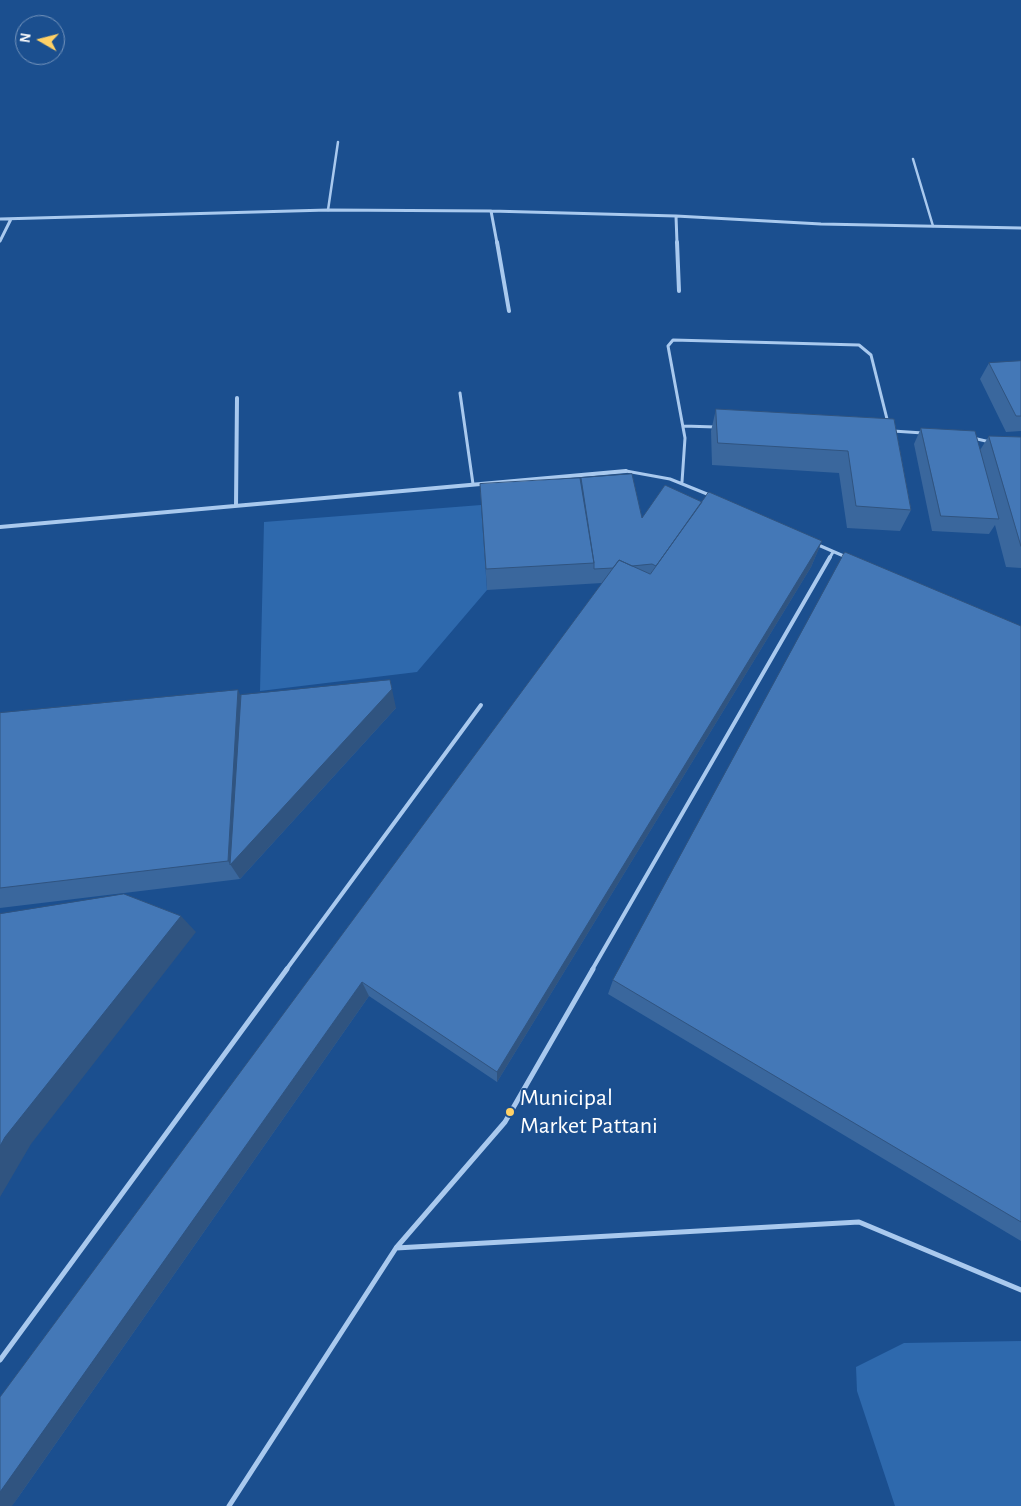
<!DOCTYPE html>
<html>
<head>
<meta charset="utf-8">
<style>
  body { margin:0 }
  #map { position:relative; width:1021px; height:1506px; overflow:hidden; background:#1b4f8f; font-family:"Alegreya Sans",sans-serif }
  canvas { display:block }
  .north { position:absolute; left:15px; top:15px; width:50px; height:50px; box-sizing:border-box; background:#1b4f8f; border:1px solid #7695bc; border-radius:50%; rotate:278deg; font-size:14px; font-weight:700; line-height:20px; text-align:center; color:#fff }
  .north::after { content:''; display:block; margin:auto; width:18px; height:22px; background:#ffd166; clip-path:polygon(50% 0,100% 100%,50% 72%,0 100%) }
</style>
</head>
<body>
<div id="map">
<canvas width="1021" height="1506"></canvas>
<div class="north">N</div>
</div>
<script>
const g = document.querySelector('canvas').getContext('2d');
g.lineJoin = 'round';
function fillPath(path, color) {
  g.fillStyle = color;
  g.fill(path, 'evenodd');
}
function trace(path, color, width, dash) {
  g.strokeStyle = color;
  g.lineWidth = width;
  g.lineCap = dash ? 'butt' : 'round';
  g.setLineDash(dash || []);
  g.stroke(path);
}
function label(font, color, halo, rows, align = 'center') {
  g.font = font + ' "Alegreya Sans",sans-serif';
  g.lineWidth = 4;
  g.setLineDash([]);
  g.textBaseline = 'middle';
  g.strokeStyle = halo;
  g.fillStyle = color;
  for (const [text, x, y, turn = 0] of rows) {
    g.save();
    g.translate(x, y);
    g.rotate((+turn || 0) * Math.PI / 180);
    g.textAlign = isNaN(turn) ? turn : align;
    if (halo) g.strokeText(text, 0, 0);
    g.fillText(text, 0, 0);
    g.restore();
  }
}
const green = new Path2D(`
  M481 505 487 590 417 672 260 691 264 522Z
  M1021 1341V1506H895L857 1391 856 1367 904 1343Z`);
const laneFar3 = new Path2D(`
  M913 159 933 226
  M328 210 338 142`);
const laneFar2 = new Path2D(`
  M460 393 473 484
  M683 426 716 427
  M893 431 923 433
  M973 438 990 442
  M626 471 670 479 712 496
  M682 482 685 438 668 346 673 340 859 345 871 355 888 423
  M816 544 846 557
  M829 559 833 552`);
const laneFar1 = new Path2D(`
  M286 970 481 705
  M592 970 830 557`);
const lane = new Path2D(`
  M396 1248 859 1222 1021 1290
  M0 1360 287 969
  M229 1506 396 1248 505 1122 593 969`);
const streetFar1 = new Path2D(`
  M491 211 497 243
  M676 216 677 243
  M0 219 328 210 491 211 676 216 821 224 1021 228
  M0 241 11 219`);
const street = new Path2D(`
  M497 242 509 311
  M677 242 679 291
  M236 506 237 398
  M0 527 626 471`);
const wall = new Path2D(`
  M1021 361V431L1006 432 980 379 989 363Z
  M716 409 894 419 911 510 900 531 847 528 839 473 712 465 711 431Z
  M921 428 980 450 989 436 1021 437V568L1006 567 995 525 989 534 932 531 914 444Z
  M480 484 642 518 702 502 822 541 811 567 497 1082 369 996 12 1506 602 583 487 590Z
  M1021 626V1241L608 994 613 980Z
  M241 695 396 708 240 879 0 908V713Z`);
const shadedWall = new Path2D(`
  M822 541 811 567 497 1082V1072Z
  M392 689 396 708 240 879 228 861 238 690 249 713Z
  M181 916 196 932 31 1144 0 1197V1146L5 1137Z
  M362 982 369 996 12 1506H0V1492Z`);
const building = new Path2D(`
  M1021 361V416H1016L989 363Z
  M716 409 894 419 911 510 856 506 848 451 718 443Z
  M921 428 975 431 999 519 941 516Z
  M989 436 1021 437V546Z
  M632 474 642 518 665 485 702 502 656 566 652 564 632 566 619 560 613 568 594 569V563L580 478Z
  M581 478 594 563 486 569 480 484Z
  M709 492 822 541 497 1072 362 982 0 1492V1397L619 560 650 574Z
  M845 552 1021 626V1222L613 980Z
  M390 680 392 689 230 865 241 695Z
  M238 690 228 861 0 888V713Z
  M124 894 181 916 5 1137 0 1146V914Z`);
const markers = [
  [510,1112,5,"#ffd166"]
];
const nearPoinames = [
  ["Municipal",520,1098],
  ["Market Pattani",520,1126]
];
fillPath(green, '#2e69ad');
trace(laneFar3, '#a9c9ee', 2.5);
trace(laneFar2, '#a9c9ee', 3);
trace(laneFar1, '#a9c9ee', 4);
trace(lane, '#a9c9ee', 5);
trace(streetFar1, '#a9c9ee', 3);
trace(street, '#a9c9ee', 4);
fillPath(wall, '#3a679d');
fillPath(shadedWall, '#305480');
fillPath(building, '#4478b7');
trace(building, '#305480', 1);
for (const [x, y, r, color] of markers) {
  const dot = new Path2D();
  dot.arc(x, y, r, 0, 2 * Math.PI);
  g.fillStyle = color;
  g.fill(dot);
  trace(dot, '#1b4f8f', 2);
}
label('24px', '#fff', '#1b4f8f', nearPoinames, 'left');
</script>
</body>
</html>
